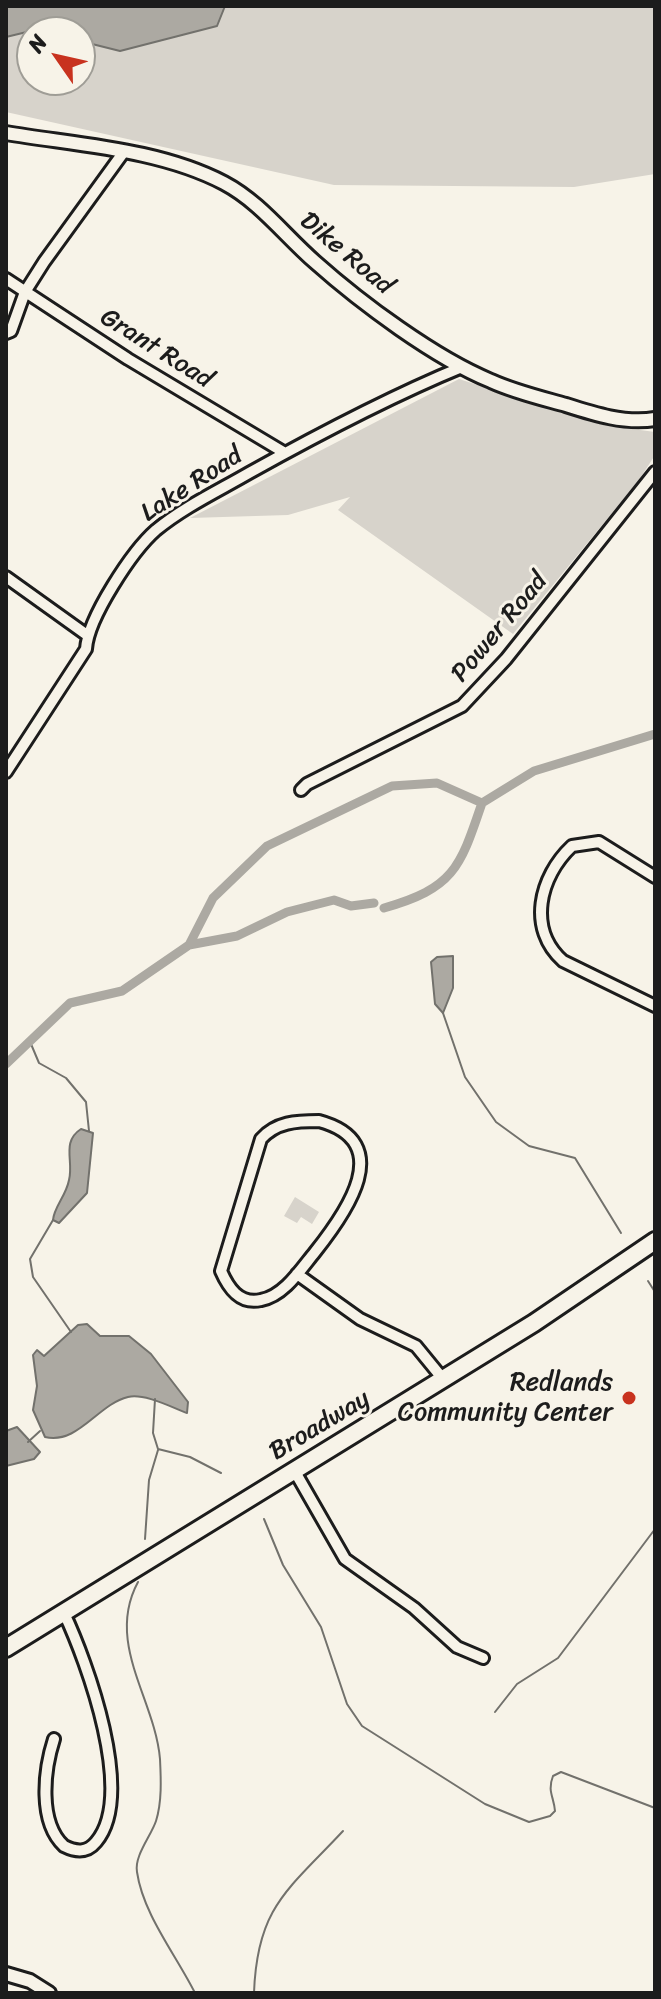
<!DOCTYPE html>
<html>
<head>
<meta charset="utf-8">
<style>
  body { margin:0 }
  #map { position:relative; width:661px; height:1999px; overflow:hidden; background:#f7f3e8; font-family:Sriracha,sans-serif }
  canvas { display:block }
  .frame { position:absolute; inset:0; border:8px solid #1c1c1c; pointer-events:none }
  .north { position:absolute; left:16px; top:16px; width:80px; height:80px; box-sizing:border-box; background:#f7f3e8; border:2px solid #9f9d96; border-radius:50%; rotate:304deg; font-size:22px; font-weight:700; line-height:32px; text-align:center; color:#1c1c1c }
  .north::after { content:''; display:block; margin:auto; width:28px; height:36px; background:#c8321e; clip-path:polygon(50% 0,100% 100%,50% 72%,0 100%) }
</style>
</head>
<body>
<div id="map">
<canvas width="661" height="1999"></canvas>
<div class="frame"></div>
<div class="north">N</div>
</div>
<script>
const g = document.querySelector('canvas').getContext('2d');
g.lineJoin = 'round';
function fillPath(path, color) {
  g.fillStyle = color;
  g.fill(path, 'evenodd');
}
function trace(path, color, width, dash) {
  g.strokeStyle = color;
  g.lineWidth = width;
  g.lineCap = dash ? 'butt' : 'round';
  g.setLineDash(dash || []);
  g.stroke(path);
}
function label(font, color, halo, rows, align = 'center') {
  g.font = font + ' Sriracha,sans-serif';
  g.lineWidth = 6;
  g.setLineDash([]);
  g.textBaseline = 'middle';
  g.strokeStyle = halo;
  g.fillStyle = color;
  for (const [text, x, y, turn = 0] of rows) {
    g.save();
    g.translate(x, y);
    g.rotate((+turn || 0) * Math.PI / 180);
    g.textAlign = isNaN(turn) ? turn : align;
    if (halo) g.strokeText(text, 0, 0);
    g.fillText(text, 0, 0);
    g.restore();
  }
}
const green = new Path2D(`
  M225 6H655V174L574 187 334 185 6 112V37L35 30 44 32H32V80H80V41L120 51 217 26Z
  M459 379 603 425 655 432V455L639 480 513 634 338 510 350 497 288 515 190 518Z
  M295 1197 319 1212 312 1224 301 1217 297 1223 284 1216Z`);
const water = new Path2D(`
  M6 6H225L217 26 120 51 80 41V32L35 30 6 37Z
  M453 956V988L443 1013 435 1004 431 962 437 957Z
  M81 1129 93 1133 87 1193 59 1223 53 1220C54 1207 66 1196 69 1180 74 1161 61 1142 81 1129Z
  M87 1324 100 1336H129L151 1354 188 1402 187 1413C171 1407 144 1393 128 1397 98 1404 78 1445 45 1437L33 1410 37 1386 33 1355 37 1350 44 1356 78 1325Z
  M17 1427 40 1452 34 1459 6 1466V1431Z`);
const stream = new Path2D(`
  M443 1013 465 1077 496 1122 529 1146 575 1158 621 1233
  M31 1044 39 1063 66 1078 86 1102 89 1131
  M53 1220 30 1259 33 1277 71 1332
  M648 1281 655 1292
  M155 1399 153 1433 158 1449 190 1457 221 1473
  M28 1442 40 1431
  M264 1519 283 1565 321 1627 347 1704 362 1726 485 1804 529 1822 550 1816 555 1811C554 1797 547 1791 553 1776L561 1772 655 1808
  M145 1539 149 1480 158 1450
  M138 1582C105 1643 155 1699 160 1759 161 1779 162 1802 156 1821 151 1836 134 1856 137 1872 143 1914 176 1955 195 1993
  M495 1712 517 1684 558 1658 655 1529
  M254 1993C257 1907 288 1890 343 1831`);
const canal = new Path2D(`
  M384 908C454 888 460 868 482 803L534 771 655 734
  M189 945 237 936 287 912 334 900 351 906 374 903
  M6 1064 70 1003 122 991 189 945 213 898 267 846 392 786 437 783 482 803`);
const minor = new Path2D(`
  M6 279 128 359 285 453
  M6 333 11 331 25 292 44 262 123 153
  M6 577 87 635
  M6 772 86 649C88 618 132 551 156 530 184 507 218 491 249 473 319 434 389 397 462 367
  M301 790 307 784 462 706 506 659 655 472
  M655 877 599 842 572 846C539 877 527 929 563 961L655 1006
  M319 1121C397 1142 346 1213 315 1252 301 1269 284 1296 261 1300 239 1305 228 1287 221 1271L261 1139C276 1122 296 1121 319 1121Z
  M297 1274 360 1319 416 1346 443 1379
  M294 1470 345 1559 414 1608 457 1647 483 1658
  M54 1739C44 1770 38 1822 64 1846 76 1852 87 1853 96 1842 136 1795 87 1662 64 1613`);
const tertiary = new Path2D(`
  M6 133C77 145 159 149 224 183 260 202 285 236 315 262 361 303 435 358 491 381 515 392 541 398 566 405 594 414 625 424 655 419
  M6 1974 30 1981 49 1993`);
const primary = new Path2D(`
  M6 1648 534 1323 655 1241`);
const markers = [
  [629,1398,8,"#c8321e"]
];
const streetNames = [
  ["Dike Road",346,254,40],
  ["Grant Road",156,349,32],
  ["Lake Road",192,485,-33],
  ["Power Road",500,628,-50],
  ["Broadway",320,1426,-31]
];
const poiNames = [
  ["Redlands",613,1383],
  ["Community Center",613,1413]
];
fillPath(green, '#d7d3cb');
fillPath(water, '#aca9a2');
trace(water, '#72716c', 2);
trace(stream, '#72716c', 2);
trace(canal, '#aca9a2', 9);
trace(minor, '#1c1c1c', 16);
trace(tertiary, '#1c1c1c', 18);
trace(primary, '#1c1c1c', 22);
trace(minor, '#f7f3e8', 10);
trace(tertiary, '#f7f3e8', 12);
trace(primary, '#f7f3e8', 16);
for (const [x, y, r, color] of markers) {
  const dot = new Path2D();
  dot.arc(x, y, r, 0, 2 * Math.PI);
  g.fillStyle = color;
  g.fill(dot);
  trace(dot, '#f7f3e8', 3);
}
label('26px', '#1c1c1c', '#f7f3e8', streetNames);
label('26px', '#1c1c1c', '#f7f3e8', poiNames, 'right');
</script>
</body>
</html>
